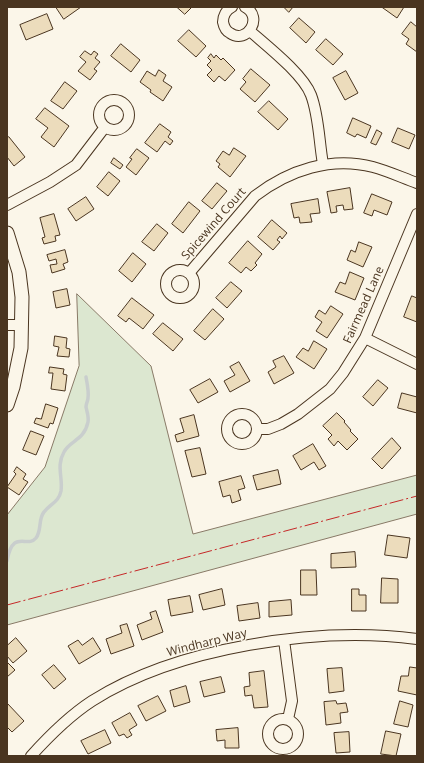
<!DOCTYPE html>
<html>
<head>
<meta charset="utf-8">
<style>
  body { margin:0 }
  #map { position:relative; width:424px; height:763px; overflow:hidden; background:#fbf6e9; font-family:"Open Sans",sans-serif }
  canvas { display:block }
  .frame { position:absolute; inset:0; border:8px solid #4a3520; pointer-events:none }
</style>
</head>
<body>
<div id="map">
<canvas width="424" height="763"></canvas>
<div class="frame"></div>
</div>
<script>
const g = document.querySelector('canvas').getContext('2d');
g.lineJoin = 'round';
function fillPath(path, color) {
  g.fillStyle = color;
  g.fill(path, 'evenodd');
}
function trace(path, color, width, dash) {
  g.strokeStyle = color;
  g.lineWidth = width;
  g.lineCap = dash ? 'butt' : 'round';
  g.setLineDash(dash || []);
  g.stroke(path);
}
function label(font, color, halo, rows, align = 'center') {
  g.font = font + ' "Open Sans",sans-serif';
  g.lineWidth = 3;
  g.setLineDash([]);
  g.textBaseline = 'middle';
  g.strokeStyle = halo;
  g.fillStyle = color;
  for (const [text, x, y, turn = 0] of rows) {
    g.save();
    g.translate(x, y);
    g.rotate((+turn || 0) * Math.PI / 180);
    g.textAlign = isNaN(turn) ? turn : align;
    if (halo) g.strokeText(text, 0, 0);
    g.fillText(text, 0, 0);
    g.restore();
  }
}
const green = new Path2D(`
  M77 294 151 366 193 534 417 475V514L7 625V515L45 467 79 366Z`);
const stream = new Path2D(`
  M7 561C13 528 27 549 36 538 42 530 38 519 44 512 50 504 59 502 61 491 63 477 56 466 64 452 70 440 84 441 88 422 89 417 87 412 86 407 86 403 88 401 88 398 89 391 87 383 86 377`);
const building = new Path2D(`
  M56 7H81L64 19Z
  M177 7H192L185 14Z
  M284 7H293L289 12Z
  M384 7H404L397 18 383 8Z
  M47 14 53 29 26 40 20 25Z
  M299 18 315 32 306 43 290 28Z
  M411 22 417 27V52L406 44 409 39 402 34Z
  M189 30 206 46 196 57 178 41Z
  M326 39 343 54 333 65 316 50Z
  M121 44 140 60 131 72 111 56Z
  M85 51 91 55 94 51 98 54 95 58 100 62 94 69 97 71 90 80 78 71 86 62 80 57Z
  M211 54 214 58 216 55 221 60 223 58 235 70 225 81 219 76 214 82 207 75 212 70 207 65 211 61 208 58Z
  M251 69 270 85 255 102 240 89 246 82 243 79Z
  M159 70 166 75 163 81 172 87 163 101 150 92 151 90 140 82 147 71 155 76Z
  M346 71 358 93 345 100 333 78Z
  M65 82 77 91 63 109 51 101Z
  M269 101 288 119 278 130 258 112Z
  M45 108 69 126 54 147 41 137 48 128 36 119Z
  M353 118 371 126 366 138 357 134 355 137 347 133Z
  M160 124 171 132 168 137 173 141 170 145 165 141 157 152 145 143Z
  M398 128 415 135 409 149 392 142Z
  M377 130 382 133 376 145 371 143Z
  M9 137 25 157 14 166 7 157V138Z
  M234 148 246 156 230 177 218 167 220 164 216 161 223 151 229 155Z
  M137 149 149 158 136 175 126 167 132 159 130 158Z
  M114 158 123 165 120 169 111 163Z
  M109 172 120 181 108 196 97 187Z
  M217 183 227 191 212 209 202 201Z
  M350 188 353 209 344 210 343 205 336 206 337 212 331 213 327 192Z
  M372 194 392 202 387 215 374 210 372 216 364 213Z
  M86 197 94 209 76 221 68 209Z
  M318 199 320 213 310 214 312 222 300 223 299 217 294 218 291 204Z
  M189 202 200 211 183 233 172 224Z
  M54 214 60 235 55 236 56 241 44 244 42 238 45 237 40 218Z
  M272 220 287 233 282 239 280 236 277 240 280 242 273 250 258 237Z
  M157 224 168 233 154 251 142 242Z
  M248 241 262 254 255 263 257 265 251 271 246 267 241 273 229 263Z
  M359 242 372 247 363 267 347 260 351 250 355 252Z
  M65 250 68 262 63 264 65 269 52 273 50 265 57 264 56 259 49 261 47 255Z
  M133 253 146 264 132 282 119 271Z
  M350 272 364 278 355 300 335 292 340 282 345 284Z
  M231 282 242 291 227 308 216 298Z
  M67 289 70 305 56 308 53 292Z
  M412 296 417 298V322L404 317Z
  M132 298 154 315 143 329 129 318 126 322 118 316Z
  M331 306 343 314 327 338 316 331 322 322 315 317 319 310 325 314Z
  M213 309 224 319 205 340 194 331Z
  M163 323 183 339 173 351 153 334Z
  M55 336 67 338 66 348 70 349 69 357 57 356 59 347 54 346Z
  M314 341 327 349 314 369 296 357 303 348 308 351Z
  M284 356 294 373 274 384 268 372 276 367 273 361Z
  M239 362 250 381 230 392 224 381 235 375 230 367Z
  M50 367 64 369 63 374 67 375 65 391 51 389 53 373H49Z
  M210 379 218 392 198 403 190 390Z
  M378 380 388 388 373 406 363 397Z
  M402 393 417 397V413L398 408Z
  M46 404 58 408 53 424 50 423 48 428 34 423 36 418 41 419Z
  M337 413 345 421 344 422 351 430 350 431 358 439 347 450 338 441 334 446 328 439 332 435 323 426Z
  M194 415 199 436 177 442 175 435 184 432 180 419Z
  M31 431 44 436 36 455 23 450Z
  M392 438 401 448 382 469 372 459Z
  M313 444 326 466 319 470 314 462 301 470 293 456Z
  M200 448 206 474 192 477 185 451Z
  M17 467 26 474 23 479 28 482 19 495 7 487 16 474 14 472Z
  M278 470 281 484 257 490 253 476Z
  M241 476 245 488 238 490 241 500 232 503 230 495 223 497 219 482Z
  M388 535 410 538 407 558 385 555Z
  M355 552 356 567 331 568V554Z
  M301 570H316L317 595H301Z
  M382 578 398 579V603H381Z
  M222 589 225 605 203 610 199 595Z
  M352 589H359V595H366V611H352Z
  M190 596 193 612 171 616 168 600Z
  M291 600 292 615 269 617V602Z
  M258 603 260 618 239 621 237 606Z
  M156 611 163 632 142 640 137 625 152 619 150 613Z
  M127 624 134 646 111 654 106 639 122 633 120 626Z
  M16 638 27 651 13 663 7 656V646Z
  M93 638 101 651 79 664 68 646 78 640 82 645Z
  M7 662 15 670 7 677Z
  M54 665 66 679 54 689 42 675Z
  M410 667 417 668V695L398 691 401 676H408Z
  M342 668 344 691 329 693 327 669Z
  M264 671 268 707 254 708 252 695 245 696 244 687 250 686 249 673Z
  M221 677 225 692 204 697 200 682Z
  M186 686 190 702 174 707 170 691Z
  M158 696 166 711 146 721 138 706Z
  M336 701 337 704 346 703 348 712 340 713 341 723 326 725 324 702Z
  M400 701 413 705 408 727 394 724Z
  M7 703 24 721 12 732 7 727Z
  M130 713 137 725 129 730 132 735 127 738 124 734 119 736 112 723Z
  M238 728 239 748H225V740L217 741 216 730Z
  M105 730 111 743 88 754 81 741Z
  M386 731 401 734 396 756 381 754Z
  M349 732 350 752 336 753 334 733Z`);
const minor = new Path2D(`
  M232 7C226 10 223 16 223 22 224 27 226 31 230 33 247 45 264 17 245 7
  M250 31C267 46 303 74 311 95 319 116 319 142 323 164
  M99 115a15 15 0 1 1 30 0a15 15 0 1 1-30 0Z
  M7 205 50 182 76 165 105 127
  M166 284a14 14 0 1 1 28 0a14 14 0 1 1-28 0Z
  M190 272 255 196C289 170 331 156 373 167 388 171 403 178 417 183
  M7 325H22
  M365 338 417 364
  M227 429a15 15 0 1 1 30 0a15 15 0 1 1-30 0Z
  M257 429H268L281 424 298 414 330 389 343 373 365 338 417 214
  M284 640 292 701 288 719
  M268 734a15 15 0 1 1 30 0a15 15 0 1 1-30 0Z
  M31 756C49 736 69 716 92 701 177 647 318 626 417 639`);
const tertiary = new Path2D(`
  M7 233 19 272 22 297 21 348 13 387 7 405`);
const power = new Path2D(`
  M7 605 417 496`);
const streetNames = [
  ["Spicewind Court",214,224,-49],
  ["Fairmead Lane",364,305,-66],
  ["Windharp Way",207,643,-14]
];
fillPath(green, '#dce7d0');
trace(green, '#887966', 1);
trace(stream, '#c9cecd', 3.5);
fillPath(building, '#ecdcbc');
trace(building, '#4a3520', 1);
trace(minor, '#4a3520', 12);
trace(tertiary, '#4a3520', 15);
trace(minor, '#fbf6e9', 10);
trace(tertiary, '#fbf6e9', 13);
trace(power, '#c62828', 1, [14, 3, 2, 3]);
label('12px', '#4a3520', '#fbf6e9', streetNames);
</script>
</body>
</html>
